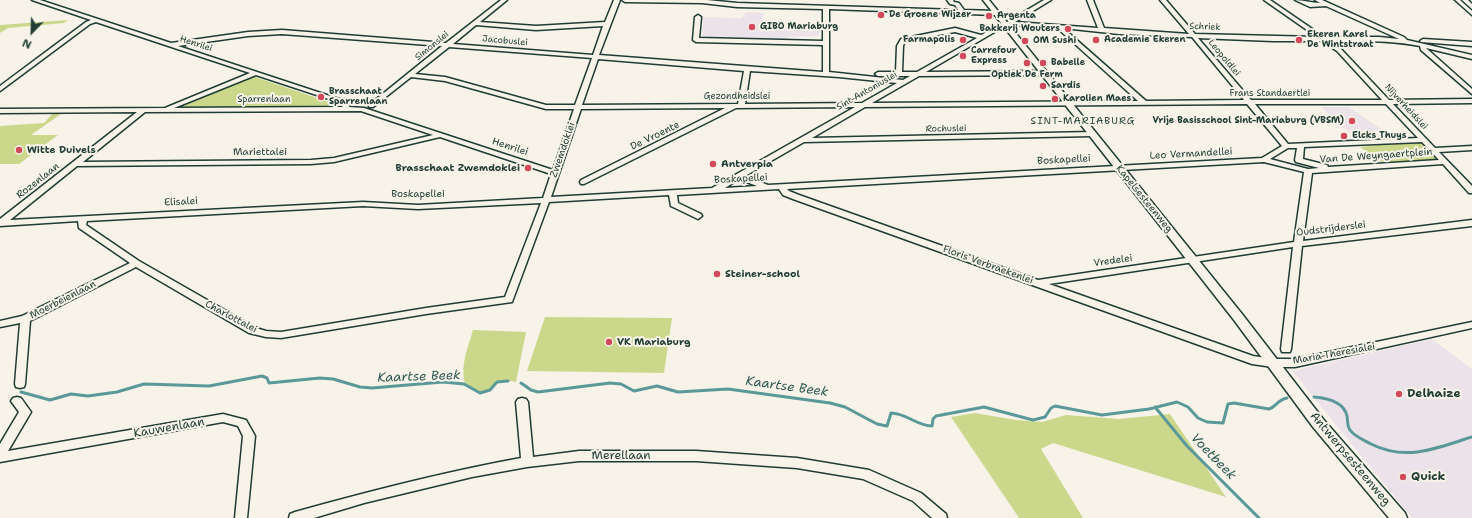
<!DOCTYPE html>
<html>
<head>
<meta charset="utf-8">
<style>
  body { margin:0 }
  #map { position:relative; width:1472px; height:518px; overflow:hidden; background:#f7f3e8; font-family:"Shantell Sans",sans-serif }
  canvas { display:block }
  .north { position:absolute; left:12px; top:12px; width:40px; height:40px; -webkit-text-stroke:3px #f7f3e8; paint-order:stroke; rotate:203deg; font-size:11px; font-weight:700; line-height:16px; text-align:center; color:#1f3d34 }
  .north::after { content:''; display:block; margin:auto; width:14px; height:18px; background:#1f3d34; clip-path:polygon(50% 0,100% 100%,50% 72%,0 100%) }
</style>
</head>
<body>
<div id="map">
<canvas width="1472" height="518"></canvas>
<div class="north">N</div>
</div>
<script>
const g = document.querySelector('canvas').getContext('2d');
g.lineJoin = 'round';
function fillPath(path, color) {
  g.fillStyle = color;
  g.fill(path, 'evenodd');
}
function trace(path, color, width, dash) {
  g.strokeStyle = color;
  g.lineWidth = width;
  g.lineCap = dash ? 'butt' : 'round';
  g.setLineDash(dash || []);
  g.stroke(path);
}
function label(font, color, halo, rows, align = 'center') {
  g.font = font + ' "Shantell Sans",sans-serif';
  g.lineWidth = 4;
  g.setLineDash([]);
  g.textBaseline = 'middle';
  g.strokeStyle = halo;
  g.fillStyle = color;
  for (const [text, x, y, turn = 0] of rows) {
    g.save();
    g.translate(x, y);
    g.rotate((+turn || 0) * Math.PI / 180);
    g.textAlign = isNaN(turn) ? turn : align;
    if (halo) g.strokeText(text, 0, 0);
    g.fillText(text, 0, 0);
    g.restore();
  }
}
const built = new Path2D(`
  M746 12 764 13 762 20 780 21 782 25 820 29 819 36 787 37V41L702 39 703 17 742 18Z
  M1321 107H1349L1375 125 1394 136 1358 138 1330 118 1333 117Z
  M1432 339 1472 369V518H1412L1292 371Z`);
const green = new Path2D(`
  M68 20 64 23 8 28 0 33V25Z
  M252 76 335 104 330 107 174 108Z
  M52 114H61L31 135H58L19 164H0V126L44 123Z
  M1407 142H1421L1438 160 1382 162 1360 147Z
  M545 317 672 318 664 373 527 371Z
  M473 330 526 332 516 382C510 381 501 379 496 383 490 388 489 392 480 393L465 384C460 365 468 348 473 330Z
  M975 413 1016 420 1042 422 1066 415 1119 419 1170 414 1226 497 1053 443 1041 449 1083 518H1019L951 417Z`);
const stream = new Path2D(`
  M521 383 531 390 538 392 610 383 621 384 634 391 657 386 678 392 728 389 830 403 845 407 877 424 887 426 891 413C906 413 917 426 932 426L933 419 936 416 984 407 1033 420 1045 417 1051 408 1055 406 1102 415 1149 409 1177 402 1188 407 1198 418 1207 422 1223 423 1228 404 1234 403 1269 409C1276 407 1277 400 1287 398
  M21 392 50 400 71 394 88 396 117 392 144 384 209 386 262 376 267 378 269 383 320 378 333 379 360 387 372 388 443 382 464 384 480 393 490 390 497 382 508 381
  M1314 397C1326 398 1344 402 1347 416 1348 421 1347 426 1350 430 1355 437 1364 440 1371 444 1407 462 1436 448 1472 437
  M1155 407 1187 446 1259 518`);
const minor = new Path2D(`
  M32 0H40L171 43 248 32 282 30 446 43 501 0H507L480 22 536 26 605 22 614 0H620L599 55 823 72V45L696 42 693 40 695 17 698 15 701 17 699 38 823 41V9L737 7 702 3 625 2 622 0H707L737 3 958 10 955 5 950 4 947 0H953L954 2 959 3 964 10 995 11 998 13 995 15 829 9V72L903 80 910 76H878L875 74 878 72H896L897 46 901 39 955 28 981 35 994 28 1007 25 1010 27 1009 28 998 30 926 72 1044 71 1047 73 1044 75 919 76 872 103 1138 101 1056 27 1003 25 1000 23 1007 22 1044 0H1051L1015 22 1098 28 1087 0H1093L1104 28 1189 34 1160 0H1166L1195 34 1317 37 1264 0H1270L1324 37H1379L1399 39 1326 6 1310 7 1295 0C1304 0 1311 3 1320 3L1315 0H1322L1404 37 1407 40 1472 55V59L1426 48 1472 89V94L1421 50 1420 46C1390 40 1360 41 1329 41L1341 49 1389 100 1472 99V103L1393 104 1435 148 1472 146V150L1439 152 1472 186V193H1469L1443 164 1312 173 1303 241 1472 220V226L1302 246 1291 349 1290 352H1282L1281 349 1293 247 1049 284 1253 356 1273 359H1295L1472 322V328L1295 367H1273L1252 364 793 199 783 195 779 189 677 195 678 203 701 214 702 216 698 219 671 206 669 195 549 202 512 302 426 314 281 338 266 337 249 333 136 267 30 321 25 384 24 387 20 388 16 387 15 384 20 323 0 327V321L22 316 130 263 79 228 78 221 0 226V219L137 112 0 113V109L165 108 250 73 96 22 90 24 0 91V86L86 22 91 20ZM476 25 536 30 603 26 593 55 453 44ZM1063 28 1119 34 1192 37 1244 100 1146 101ZM955 32 977 38 917 72H902L903 46 905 41ZM282 34 442 46 369 105V107H373L411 77 445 81 546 109H574L553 170 364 108 349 107 350 104 345 101 178 46 248 36ZM1198 38 1273 41H1322L1337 51 1382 100H1251ZM449 47 592 58 575 105H546L445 77 415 74ZM598 59 744 71 738 104 582 105ZM750 71 839 77 897 83 862 103 745 104ZM256 75 341 103 343 105 342 107 174 108ZM1247 104 1282 146 1262 158 768 185 745 176 804 142 1092 136 1096 134 1092 132 812 138 865 107ZM1255 104H1386L1418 138 1288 144ZM855 107 712 188 551 197 581 109 725 108 581 180 580 182 581 184H584L736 108ZM361 111 433 135 334 158 311 160 83 162 145 112ZM440 137 551 174 543 198 418 205 363 202 10 220 77 166 311 164 334 162ZM1422 142 1439 160 1328 167 1327 165 1303 159 1304 147ZM1288 148H1297L1295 160 1296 162 1319 168 1308 169 1270 159ZM1264 162 1304 172 1294 242 1038 280 799 195 789 191 787 189ZM739 179 757 186 725 188ZM541 203 505 297 426 308 281 332 266 331 256 328 139 261 86 225 87 221 363 206 418 209Z
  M1462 0H1468L1472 4V9Z
  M1423 39 1472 42V46L1421 42 1420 41Z
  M17 397 21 398 31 412 8 451 223 414 246 420 255 436 247 518H235L243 436 238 426 223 422 0 462V444L19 412 11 401 13 398Z
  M522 398 526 399 528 402 533 457 579 451H696L797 458 869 470 921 493 946 514 947 518H932L913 501 863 479 797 468 696 461H579L527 467 472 477 364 503 314 518H289L290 514 295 512C370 491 444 472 521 458L516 402 518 399Z`);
const major = new Path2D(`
  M983 0H989L1242 314 1323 419 1405 513 1407 518H1389L1313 427 1234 320Z`);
const rail = new Path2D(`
  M1454 0 1472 16`);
const markers = [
  [881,15,4,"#d1495b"],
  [989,16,4,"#d1495b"],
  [752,27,4,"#d1495b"],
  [1068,29,4,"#d1495b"],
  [963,40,4,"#d1495b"],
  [1096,40,4,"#d1495b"],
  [1299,40,4,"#d1495b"],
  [1025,41,4,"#d1495b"],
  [963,56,4,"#d1495b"],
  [1027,63,4,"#d1495b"],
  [1043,63,4,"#d1495b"],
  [1043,86,4,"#d1495b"],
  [321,97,4,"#d1495b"],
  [1055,99,4,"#d1495b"],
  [1352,121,4,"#d1495b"],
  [1344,136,4,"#d1495b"],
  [19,150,4,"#d1495b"],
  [713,164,4,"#d1495b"],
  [528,168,4,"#d1495b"],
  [717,274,4,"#d1495b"],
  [609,342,4,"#d1495b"],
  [1399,394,4,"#d1495b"],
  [1403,477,4,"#d1495b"]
];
const farPoinames = [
  ["De Groene Wijzer",889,15],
  ["Argenta",997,16],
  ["GIBO Mariaburg",760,27],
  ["Bakkerij Wouters",1060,29,"right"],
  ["Ekeren Karel",1307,35],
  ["De Wintstraat",1307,45],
  ["Farmapolis",955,40,"right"],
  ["Academie Ekeren",1104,40],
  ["OM Sushi",1033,41],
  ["Carrefour",971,51],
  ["Express",971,61],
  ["Babelle",1051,63],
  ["Optiek De Ferm",1027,75,"center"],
  ["Sardis",1051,86],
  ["Brasschaat",329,92],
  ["Sparrenlaan",329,102],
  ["Karolien Maes",1063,99],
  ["Vrije Basisschool Sint-Mariaburg (VBSM)",1344,121,"right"],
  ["Elcks Thuys",1352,136]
];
const farStreetnames = [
  ["Schriek",1205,27,2],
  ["Jacobuslei",505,41,5],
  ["Henrilei",196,44,18],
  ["Simonslei",432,46,-39],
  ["Leopoldlei",1224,58,50],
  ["Sint-Antoniuslei",867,91,-30],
  ["Frans Standaertlei",1270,94],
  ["Gezondheidslei",737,97],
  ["Sparrenlaan",264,100],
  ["Nijverheidslei",1406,107,47],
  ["Rochuslei",946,129,-1]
];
const farQuarternames = [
  ["SINT-MARIABURG",1083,121]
];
const streetNames = [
  ["De Vroente",655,136,-26],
  ["Henrilei",510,147,18],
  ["Zwemdoklei",563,150,-71],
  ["Mariettalei",260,152],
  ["Leo Vermandellei",1191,154,-3],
  ["Van De Weyngaertplein",1376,156,-4],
  ["Boskapellei",1064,160,-3],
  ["Boskapellei",741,179,-3],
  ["Rozenlaan",38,181,-38],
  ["Boskapellei",418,194],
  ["Kapelsesteenweg",1144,199,51],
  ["Elisalei",181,202,-3],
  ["Oudstrijderslei",1331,229,-7],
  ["Vredelei",1113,261,-8],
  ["Floris Verbraekenlei",988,265,20],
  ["Moerbeienlaan",63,300,-27],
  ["Charlottalei",231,317,28],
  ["Maria-Theresialei",1334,354,-10]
];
const poiNames = [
  ["Witte Duivels",27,150],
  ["Antverpia",721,164],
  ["Brasschaat Zwemdoklei",520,168,"right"],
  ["Steiner-school",725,274],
  ["VK Mariaburg",617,342]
];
const nearPoinames = [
  ["Delhaize",1407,394],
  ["Quick",1411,477]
];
const nearStreetnames = [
  ["Kauwenlaan",169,428,-10],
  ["Merellaan",621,456],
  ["Antwerpsesteenweg",1350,459,50]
];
const nearWaternames = [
  ["Kaartse Beek",419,377,-2],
  ["Kaartse Beek",787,387,8],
  ["Voetbeek",1213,457,46]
];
fillPath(built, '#ece3ea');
fillPath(green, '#cbd88c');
trace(stream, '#5b989a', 3);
trace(minor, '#1f3d34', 3);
trace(major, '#1f3d34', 3);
fillPath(minor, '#f7f3e8');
fillPath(major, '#f7f3e8');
trace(rail, '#1f3d34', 1.5);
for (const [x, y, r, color] of markers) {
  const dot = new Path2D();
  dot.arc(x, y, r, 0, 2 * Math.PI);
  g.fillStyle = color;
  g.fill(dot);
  trace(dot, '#f7f3e8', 1.5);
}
label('bold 9px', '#1f3d34', '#f7f3e8', farPoinames, 'left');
label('9px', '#1f3d34', '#f7f3e8', farStreetnames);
g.letterSpacing = '1px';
label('10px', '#1f3d34', '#f7f3e8', farQuarternames);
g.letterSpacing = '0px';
label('10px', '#1f3d34', '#f7f3e8', streetNames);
label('bold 10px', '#1f3d34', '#f7f3e8', poiNames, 'left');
label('bold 12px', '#1f3d34', '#f7f3e8', nearPoinames, 'left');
label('12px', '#1f3d34', '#f7f3e8', nearStreetnames);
label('italic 13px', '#335b56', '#f7f3e8', nearWaternames);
</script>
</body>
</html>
